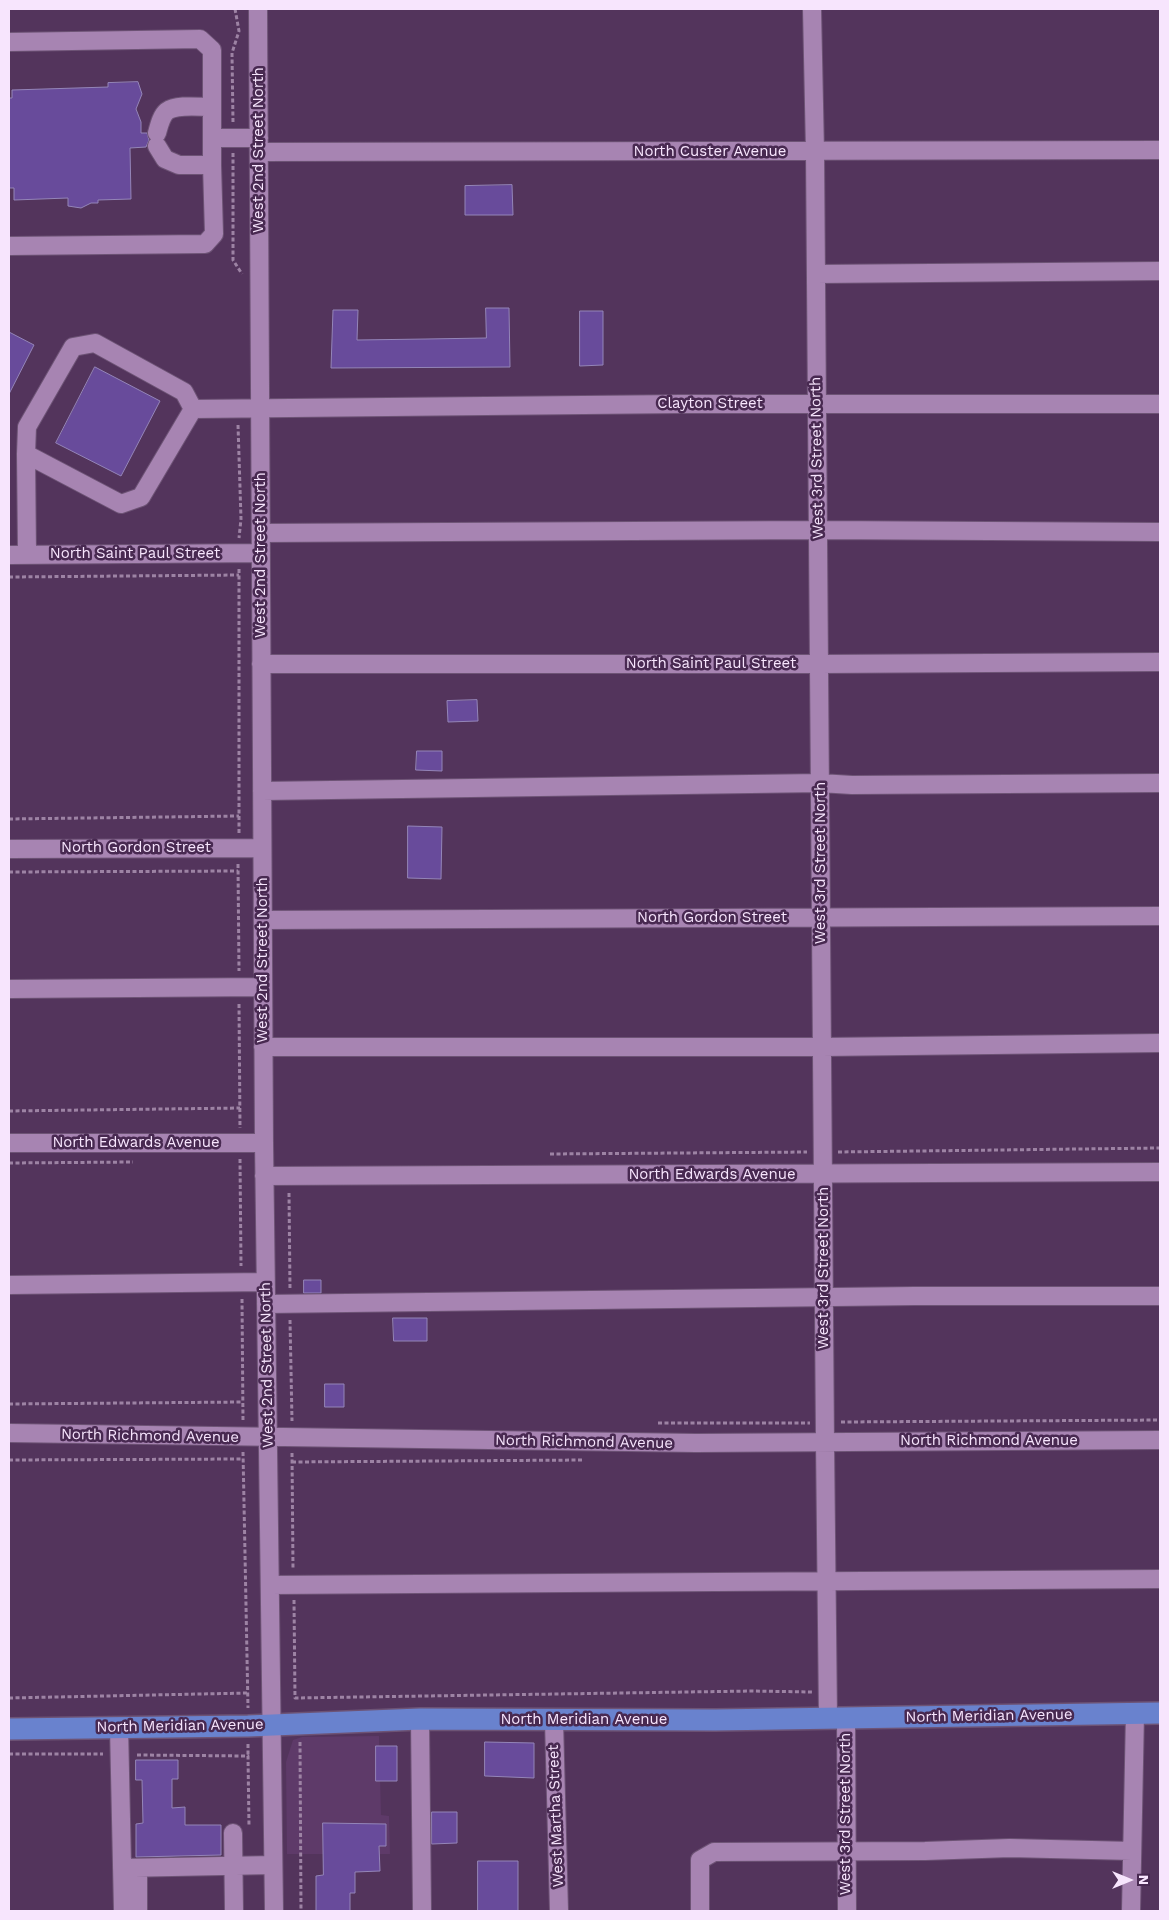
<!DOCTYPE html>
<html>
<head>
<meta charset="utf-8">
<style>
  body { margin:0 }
  #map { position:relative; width:1169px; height:1920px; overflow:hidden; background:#53345c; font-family:"Work Sans",sans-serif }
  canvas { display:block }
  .frame { position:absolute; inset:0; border:10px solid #f7e5fd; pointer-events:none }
  .north { position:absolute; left:1104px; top:1855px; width:50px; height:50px; -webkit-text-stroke:4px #482951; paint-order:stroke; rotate:90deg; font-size:14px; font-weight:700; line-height:20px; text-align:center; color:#f7e5fd }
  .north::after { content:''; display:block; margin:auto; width:18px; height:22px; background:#f7e5fd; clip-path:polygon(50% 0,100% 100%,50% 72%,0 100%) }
</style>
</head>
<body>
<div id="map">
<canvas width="1169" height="1920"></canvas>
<div class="frame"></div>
<div class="north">N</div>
</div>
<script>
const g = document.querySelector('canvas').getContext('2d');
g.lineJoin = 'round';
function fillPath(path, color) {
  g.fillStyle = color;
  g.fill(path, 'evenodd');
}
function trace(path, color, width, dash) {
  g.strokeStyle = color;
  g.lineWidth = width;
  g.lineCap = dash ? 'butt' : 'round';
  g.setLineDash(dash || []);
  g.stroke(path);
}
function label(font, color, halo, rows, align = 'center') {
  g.font = font + ' "Work Sans",sans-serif';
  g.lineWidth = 5;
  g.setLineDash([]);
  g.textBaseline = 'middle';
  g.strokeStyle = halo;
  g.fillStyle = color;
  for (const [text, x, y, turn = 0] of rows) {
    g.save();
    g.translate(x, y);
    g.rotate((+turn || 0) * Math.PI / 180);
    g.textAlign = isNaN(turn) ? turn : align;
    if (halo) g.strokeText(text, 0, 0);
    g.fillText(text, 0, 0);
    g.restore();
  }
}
const built = new Path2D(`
  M379 1736 381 1815 389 1816 390 1854H287L286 1762 293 1740 302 1737Z`);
const building = new Path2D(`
  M138 82 142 94 136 109 141 122V133H147L149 140 146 147 130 148 131 199 98 200V203H91L81 208 68 206V198L14 200V188H9V98H12V90L108 87V83Z
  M512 185 513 215H465V186Z
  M486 308H509L510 367 331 368 333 310H358L357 340 426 339 486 338Z
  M580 311H603V365L580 366Z
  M9 332 34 345 9 394Z
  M95 367 160 401 121 476 56 443Z
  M477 700 478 721 448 722 447 701Z
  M417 751H442V771L416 770Z
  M408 826 442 827 441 879 408 878Z
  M304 1280H321V1293H304Z
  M393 1318H427V1341H394Z
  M325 1384H344V1407H325Z
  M485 1742 534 1743V1778L485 1776Z
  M376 1746H397V1781H376Z
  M136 1760H178V1779H172V1808L185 1807V1825H221V1855L136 1857V1824L143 1823 142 1780H136Z
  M432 1812H457V1843L432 1844Z
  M323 1823 386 1824V1846H379L380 1871 355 1872V1893H350V1911H316V1876L323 1875Z
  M478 1861H518V1911H478Z`);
const path = new Path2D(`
  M233 122 232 53 239 31 235 9
  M233 153V260L242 274
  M238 425 241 519 239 538
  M9 577 239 575
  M9 819 239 816
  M239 833V569
  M238 864 239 971
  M9 872 238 871
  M239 1004 240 1128
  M9 1111 240 1108
  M838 1152 1160 1148
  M550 1154 807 1152
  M240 1159 241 1266
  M9 1163 133 1162
  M289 1193 290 1289
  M242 1299 243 1421
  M290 1320 292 1421
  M9 1404 243 1402
  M841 1422 1160 1420
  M658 1423H810
  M243 1452 248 1708
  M292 1453 293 1569
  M9 1460 243 1459
  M292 1462 584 1460
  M294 1600 295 1698 752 1691 812 1692
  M9 1698 248 1693
  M300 1742 301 1911
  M248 1744V1756
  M9 1754H103
  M137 1755 248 1756 249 1826`);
const minor = new Path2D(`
  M258 9 264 1143 274 1911
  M812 9 815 152 825 1442 828 1718
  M9 42 200 39 212 50V165L214 234 205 244 9 246
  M157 133C159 126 161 116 167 111 177 104 199 107 211 107
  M212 138H259
  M157 146 165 159 179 165H212
  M259 152 1160 150
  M816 274 1160 271
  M193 409 184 392 95 343 73 347 27 427 26 454 121 504 141 497 193 409 681 404H1160
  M26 454 27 554
  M261 533 818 530 1160 532
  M9 555 261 553
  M261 664H819L1160 662
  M262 791 820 783 852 785 1160 783
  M9 849 262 848
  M263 920 1160 916
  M9 989 263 987
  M263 1047H822L1160 1043
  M9 1143H264
  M264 1176 1160 1172
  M9 1285 265 1282
  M266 1304 915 1296H1160
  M9 1433 696 1443 1160 1440
  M270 1585 1160 1579
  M846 1718 847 1911
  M420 1719 422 1911
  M554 1721 559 1911
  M119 1727 123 1911
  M233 1833 234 1911
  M122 1868 273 1865
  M138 1868V1911
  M700 1911V1860L714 1852 925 1851 1010 1848 1132 1851
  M1131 1911 1135 1713`);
const major = new Path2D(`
  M9 1729 248 1726 420 1719 715 1720 1160 1713`);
const streetNames = [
  ["West 2nd Street North",259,150,-90],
  ["North Custer Avenue",710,152],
  ["Clayton Street",710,404],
  ["West 3rd Street North",817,458,-91],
  ["North Saint Paul Street",135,554],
  ["West 2nd Street North",261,555,-90],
  ["North Saint Paul Street",711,664],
  ["North Gordon Street",136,848],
  ["West 3rd Street North",821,863,-90],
  ["North Gordon Street",712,918],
  ["West 2nd Street North",263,960,-90],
  ["North Edwards Avenue",136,1143],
  ["North Edwards Avenue",712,1175],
  ["West 3rd Street North",824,1268,-90],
  ["West 2nd Street North",267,1365,-91],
  ["North Richmond Avenue",150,1436,1],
  ["North Richmond Avenue",989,1441],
  ["North Richmond Avenue",584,1442,1],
  ["North Meridian Avenue",989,1716,-1],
  ["North Meridian Avenue",584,1720],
  ["North Meridian Avenue",180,1726,-1],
  ["West 3rd Street North",846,1814,-90],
  ["West Martha Street",556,1816,-92]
];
fillPath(built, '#5e3a69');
fillPath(building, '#684b9b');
trace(building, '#9485b8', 1);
trace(minor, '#6d5375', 20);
trace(major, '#6d5375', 24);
trace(path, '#9d83a4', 3, [4, 2.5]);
trace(minor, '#a784b2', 18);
trace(major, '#6982ce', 21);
label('15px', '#f7e5fd', '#482951', streetNames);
</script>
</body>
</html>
